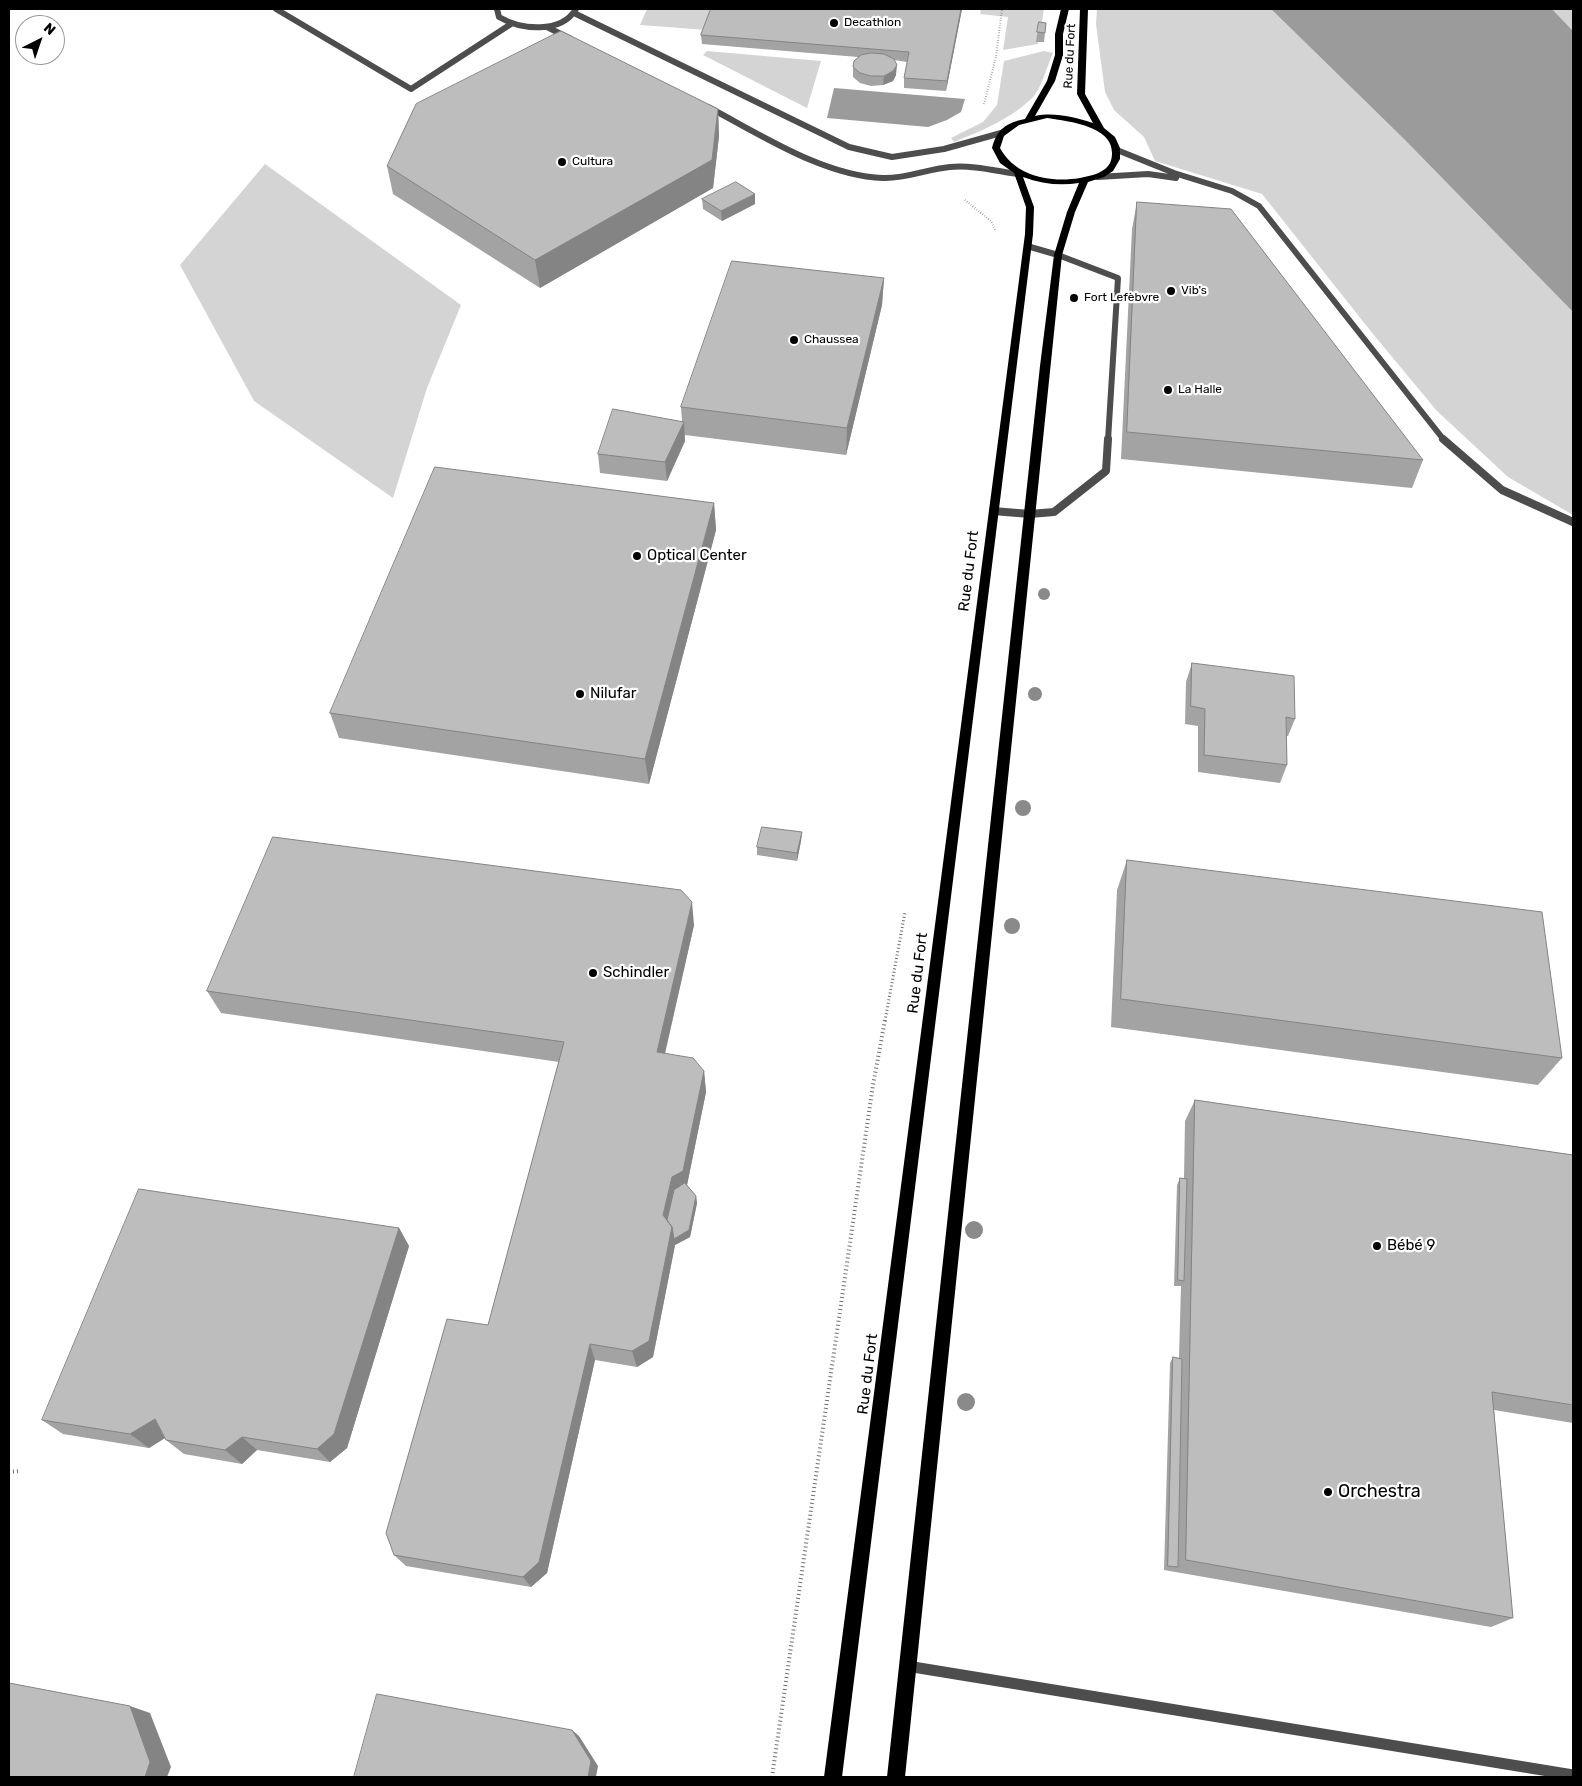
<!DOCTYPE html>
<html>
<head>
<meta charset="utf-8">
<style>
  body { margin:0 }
  #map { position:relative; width:1582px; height:1786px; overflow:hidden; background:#fff; font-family:Rubik,sans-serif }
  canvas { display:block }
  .frame { position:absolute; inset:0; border:10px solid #000; pointer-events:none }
  .north { position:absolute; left:15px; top:15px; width:50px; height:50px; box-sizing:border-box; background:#fff; border:1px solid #999; border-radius:50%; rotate:41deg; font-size:14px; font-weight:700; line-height:20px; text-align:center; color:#000 }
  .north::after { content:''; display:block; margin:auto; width:18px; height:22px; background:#000; clip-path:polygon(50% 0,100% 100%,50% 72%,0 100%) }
</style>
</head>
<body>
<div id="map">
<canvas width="1582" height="1786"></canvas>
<div class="frame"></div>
<div class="north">N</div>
</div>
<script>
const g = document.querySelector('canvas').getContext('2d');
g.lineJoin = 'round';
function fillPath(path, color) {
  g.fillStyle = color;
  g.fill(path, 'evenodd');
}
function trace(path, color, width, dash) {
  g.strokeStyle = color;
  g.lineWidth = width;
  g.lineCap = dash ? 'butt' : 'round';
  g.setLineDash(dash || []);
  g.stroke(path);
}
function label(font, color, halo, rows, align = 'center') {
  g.font = font + ' Rubik,sans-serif';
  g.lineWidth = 4.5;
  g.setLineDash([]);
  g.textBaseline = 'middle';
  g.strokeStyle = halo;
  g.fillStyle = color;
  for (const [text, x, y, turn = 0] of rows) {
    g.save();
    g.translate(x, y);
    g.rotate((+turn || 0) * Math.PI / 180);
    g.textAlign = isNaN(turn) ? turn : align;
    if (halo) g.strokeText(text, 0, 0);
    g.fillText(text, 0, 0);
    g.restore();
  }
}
const green = new Path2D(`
  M647 9H715L707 30 640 25Z
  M981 9H1044L1038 44 1003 50 1008 17 980 14Z
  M1097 9H1271L1405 140 1573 312V515L1508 477 1437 411 1373 334 1262 194 1155 161 1144 137 1114 110 1105 92 1096 24Z
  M1552 9H1573V31Z
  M707 51 821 61 807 108 703 55Z
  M1044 51 1053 53C1048 64 1041 88 1034 96 1013 118 981 131 954 142L951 138 983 122 997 105 1004 61Z
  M265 164 461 305 427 388 393 498 254 401 180 265Z`);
const water = new Path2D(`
  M1271 9H1552L1573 31V312L1405 140Z
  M834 88 965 99 961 112 947 120 928 127 827 118Z`);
const pathFar2 = new Path2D(`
  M984 104 996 57 1002 9
  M965 200 991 221 995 230`);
const pathFar1 = new Path2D(`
  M885 1021 905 912`);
const path = new Path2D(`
  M9 1472 20 1471
  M772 1777 873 1085 885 1020`);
const minorFar2 = new Path2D(`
  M276 9 411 89 511 24
  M497 9 499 17C521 30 561 34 576 9
  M574 13 849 147 892 157 944 149 1001 133
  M547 27 569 38
  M708 107C760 134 823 176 883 178 906 179 927 169 950 167 973 165 996 171 1018 174
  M1117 150 1174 173 1232 191 1259 206 1444 440
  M1098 177 1148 174 1176 178
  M1027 246 1058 255 1118 278 1108 440`);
const minorFar1 = new Path2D(`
  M1443 439 1502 490 1573 522
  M993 511 1030 514 1054 512 1106 471 1108 439`);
const minor = new Path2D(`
  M907 1666 1573 1775`);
const major = new Path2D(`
  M1061 9H1069L1063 34V55L1055 81 1035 116C1054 112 1074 117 1093 123L1077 94 1080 9H1088L1085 94 1104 128 1115 137 1120 148V159L1113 171 1104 177 1088 182 1075 212 1062 255 905 1777H887L1040 366 1054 255 1067 212 1079 183C1060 186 1042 184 1023 177L1034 207 1033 234 842 1777H824L1025 234 1026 207 1014 173 1000 163 992 148C997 129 1006 123 1025 119L1047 81 1055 55V34ZM1047 118C1067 121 1113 126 1112 153 1112 160 1110 165 1105 169 1097 175 1089 176 1080 178 1050 183 1015 176 1000 148L1004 136 1019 125Z`);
const trees = [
  [1044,594,6],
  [1035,694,7],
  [1023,808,8],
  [1012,926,8],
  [974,1230,9],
  [966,1402,9]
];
const wall = new Path2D(`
  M711 9H962L946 91 904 88V78L907 62 894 60 896 75 893 81 883 85 871 86 860 83 853 77V67L858 57 702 44 701 35Z
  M1039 22 1046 23 1044 42H1036Z
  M718 109 719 136 713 188 540 288 393 194 387 166Z
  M755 194V204L722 221 703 209 702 199Z
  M1137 202 1423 460 1412 488 1121 459 1132 229Z
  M884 278 882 305 846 455 685 435V441L667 481 600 473 598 454 682 421 681 407Z
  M714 503 716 530 649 784 339 738 330 713Z
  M1192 663 1295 719 1288 736H1287V765L1280 783 1198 772V726L1185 724 1186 682Z
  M802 832 801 841 797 861 757 855V847Z
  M1127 860 1562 1058 1538 1085 1111 1027 1117 890Z
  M694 925 665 1054 704 1071 706 1092 687 1185 696 1196 697 1203 690 1237 675 1245 653 1357 637 1367 595 1360 547 1573 531 1587 406 1566 394 1555 488 1325 559 1062 221 1013 207 991Z
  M1195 1100 1573 1155V1423L1494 1410 1513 1618 1491 1627 1164 1570 1170 1363 1173 1357 1179 1358 1181 1286H1174L1177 1185 1180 1178H1184L1185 1121Z
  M399 1228 409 1246 347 1448 330 1462 257 1450 242 1464 184 1454 166 1440 165 1438 149 1448 63 1434 42 1420Z`);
const shadedWall = new Path2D(`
  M961 9H962L946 91 947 81Z
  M897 65 896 75 893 81 883 85 884 76Z
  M718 109 719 136 713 188 540 288 535 260Z
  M755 194V204L722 221 721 211Z
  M884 278 882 305 846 455 847 428Z
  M684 422 685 441 667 481 665 462Z
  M714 503 716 530 649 784 645 759Z
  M802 832 801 841 797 861V853Z
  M692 902 694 925 660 1074 657 1052Z
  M704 1071 706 1092 686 1190 667 1230 663 1215 672 1177Z
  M696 1196 697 1203 690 1237 675 1245 653 1357 637 1367 632 1351 672 1227Z
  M399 1228 409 1246 347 1448 330 1462 317 1449Z
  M590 1344 595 1360 547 1573 531 1587 523 1577Z
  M155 1419 173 1433 149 1448 130 1434Z
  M242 1437 257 1450 242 1464 225 1450Z
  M130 1706 150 1713 171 1767 167 1777H145Z
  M572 1730 579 1736 598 1766 596 1777H588Z`);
const building = new Path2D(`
  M711 9H961L947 81 904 78 909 52 701 35Z
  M1039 22 1046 23 1045 33 1037 32Z
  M561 31 718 109 712 160 535 260 387 166 416 104Z
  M872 53 884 54 894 59 897 65 893 71 884 76H871L860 73 853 67 854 61 861 55Z
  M736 182 755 194 721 211 702 199Z
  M1137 202 1231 209 1423 460 1127 432Z
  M732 261 884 278 847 428 681 407Z
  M613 409 684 422 665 462 598 454Z
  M435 467 714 503 645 759 330 713Z
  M1192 663 1294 676 1295 719 1286 717 1287 765 1204 755 1205 709 1191 706Z
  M762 827 802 832 797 853 757 847Z
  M273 837 681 890 692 902 657 1052 693 1058 704 1071 683 1171 672 1177 663 1215 672 1227 649 1341 632 1351 590 1344 539 1562 523 1577 394 1555 386 1533 447 1319 488 1325 564 1042 207 991Z
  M1127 860 1542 912 1562 1058 1121 999Z
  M1195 1100 1573 1155V1405L1492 1392 1513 1618 1186 1560Z
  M1180 1178 1187 1179 1184 1281 1178 1280Z
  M685 1183 696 1196 689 1230 674 1239 672 1227 667 1220 674 1190Z
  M139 1189 399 1228 334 1434 317 1449 242 1437 225 1450 166 1440 155 1419 130 1434 42 1420Z
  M1173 1357 1182 1359 1178 1567 1168 1566Z
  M9 1683 130 1706 150 1762 145 1777H9Z
  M377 1694 572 1730 591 1761 588 1777H354Z`);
const markers = [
  [834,23,5,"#000"],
  [562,162,5,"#000"],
  [1171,291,5,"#000"],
  [1074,298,5,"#000"],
  [794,340,5,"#000"],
  [1168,390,5,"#000"],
  [637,556,5,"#000"],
  [580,694,5,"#000"],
  [593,973,5,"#000"],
  [1377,1246,5,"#000"],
  [1328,1492,5,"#000"]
];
const farPoinames = [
  ["Decathlon",844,23],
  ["Cultura",572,162],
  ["Vib's",1181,291],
  ["Fort Lefèbvre",1084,298],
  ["Chaussea",804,340],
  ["La Halle",1178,390]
];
const farStreetnames = [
  ["Rue du Fort",1070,56,-87]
];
const poiNames = [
  ["Optical Center",647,556],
  ["Nilufar",590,694],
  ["Schindler",603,973],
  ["Bébé 9",1387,1246]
];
const streetNames = [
  ["Rue du Fort",969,571,-83],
  ["Rue du Fort",918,973,-83],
  ["Rue du Fort",868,1374,-83]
];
const nearPoinames = [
  ["Orchestra",1338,1492]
];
fillPath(green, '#d4d4d4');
fillPath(water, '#9b9b9b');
trace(pathFar2, '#6f6f6f', 2, [0.5, 2]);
trace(pathFar1, '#6f6f6f', 3, [1, 2.5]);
trace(path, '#6f6f6f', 4, [1, 3]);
trace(minorFar2, '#4d4d4d', 6);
trace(minorFar1, '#4d4d4d', 8);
trace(minor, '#4d4d4d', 11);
fillPath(major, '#000');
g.fillStyle = '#8a8a8a';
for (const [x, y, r] of trees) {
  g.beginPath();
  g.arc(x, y, r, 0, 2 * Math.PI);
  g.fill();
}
fillPath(wall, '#a3a3a3');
fillPath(shadedWall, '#848484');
fillPath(building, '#bdbdbd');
trace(building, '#848484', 1);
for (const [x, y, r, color] of markers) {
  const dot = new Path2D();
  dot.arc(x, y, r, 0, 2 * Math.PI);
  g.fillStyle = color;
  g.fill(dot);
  trace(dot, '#fff', 2);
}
label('12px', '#000', '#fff', farPoinames, 'left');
label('12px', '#000', '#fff', farStreetnames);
label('15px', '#000', '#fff', poiNames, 'left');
label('15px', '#000', '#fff', streetNames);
label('18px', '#000', '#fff', nearPoinames, 'left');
</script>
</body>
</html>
